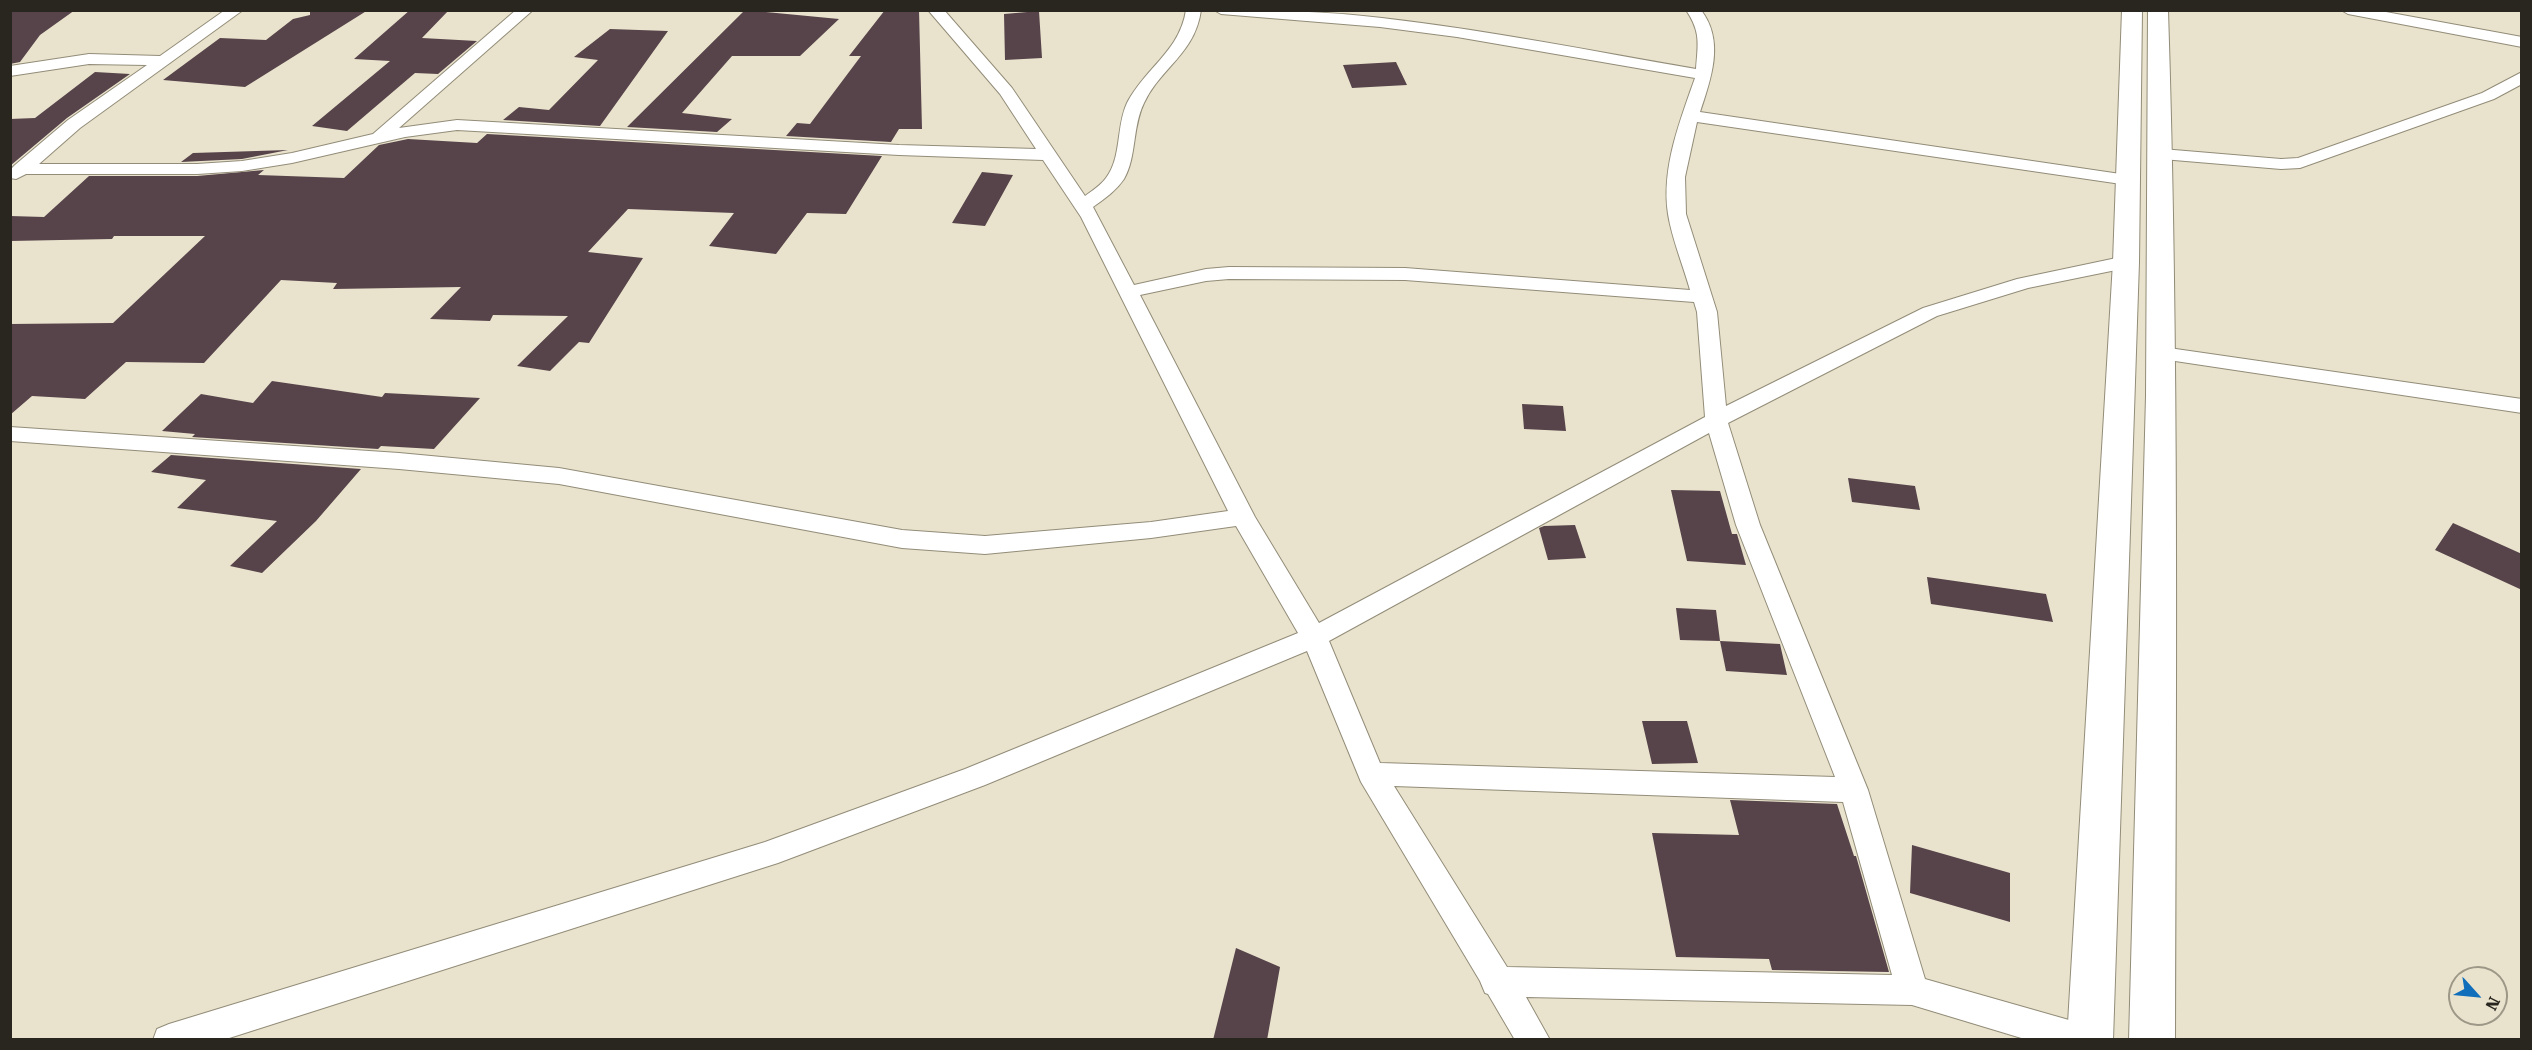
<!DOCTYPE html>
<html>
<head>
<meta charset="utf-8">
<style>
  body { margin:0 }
  #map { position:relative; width:2532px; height:1050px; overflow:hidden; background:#e9e3cd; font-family:"Roboto Serif",serif }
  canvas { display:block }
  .frame { position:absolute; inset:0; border:12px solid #28261e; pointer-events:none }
  .north { position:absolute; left:2448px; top:966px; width:60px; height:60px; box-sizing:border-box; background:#e9e3cd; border:2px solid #9c9787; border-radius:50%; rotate:117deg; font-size:16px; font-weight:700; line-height:24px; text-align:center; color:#28261e }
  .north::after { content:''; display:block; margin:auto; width:21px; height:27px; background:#106ebb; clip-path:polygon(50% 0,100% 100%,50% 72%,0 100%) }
</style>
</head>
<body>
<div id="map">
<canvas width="2532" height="1050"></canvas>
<div class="frame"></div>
<div class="north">N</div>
</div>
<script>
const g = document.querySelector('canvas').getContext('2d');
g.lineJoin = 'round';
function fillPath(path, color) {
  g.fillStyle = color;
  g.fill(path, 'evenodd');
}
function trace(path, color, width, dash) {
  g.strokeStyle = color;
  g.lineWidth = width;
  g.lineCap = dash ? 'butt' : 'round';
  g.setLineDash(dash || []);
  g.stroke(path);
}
const building = new Path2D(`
  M10 10H75L40 35 20 62 10 64Z
  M310 10H368L245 87 163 80 220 38 266 40 293 19 310 15Z
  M410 10H449L422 38 477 41 438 74 415 73 347 131 312 126 390 61 354 59Z
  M745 10 839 19 800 56H732L682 113 732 119 717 132 627 127Z
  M885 10H919L922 129H899L891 142 786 136 797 123 810 124 861 56H849Z
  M1039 11 1042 58 1005 60 1004 14Z
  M610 29 668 31 600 126 503 120 519 107 549 110 598 60 574 57Z
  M1396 62 1407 85 1352 88 1343 65Z
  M95 72 130 74 67 118 10 166V119L35 118Z
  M487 134 882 156 846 214 807 213 776 254 709 246 734 213 628 209 588 252 643 258 589 343 579 342 550 371 517 366 568 316 493 315 490 321 430 319 461 287 333 289 337 283 281 280 204 363 126 362 85 399 32 396 10 415V324L113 323 205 236H114L112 239 10 241V216L44 217 89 176H197L264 170 258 175 344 178 379 145 408 139 477 143Z
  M288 150 242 159 181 162 193 153Z
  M982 172 1013 175 985 226 952 223Z
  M272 381 382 397 385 393 480 398 434 449 381 446 378 449 192 437 195 434 162 431 201 394 253 403Z
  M1522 404 1563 406 1566 431 1524 429Z
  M171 455 361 469 316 521 262 573 230 566 277 521 177 508 206 480 151 472Z
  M1848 478 1915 486 1920 510 1852 502Z
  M1671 490 1720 491 1732 534H1737L1746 565 1687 561Z
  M2453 523 2522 554V590L2435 550Z
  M1575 525 1586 558 1548 560 1539 528 1544 526Z
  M1927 577 2046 594 2053 622 1931 604Z
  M1676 608 1716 610 1720 641 1680 640Z
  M1720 641 1780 644 1787 675 1726 671Z
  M1642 721H1687L1698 763 1652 764Z
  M1730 800 1837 804 1854 856H1856L1889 972 1772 970 1769 959 1676 957 1652 833 1739 835Z
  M1912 845 2010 873V922L1910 893Z
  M1236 948 1280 967 1267 1040H1213Z`);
const street = new Path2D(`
  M225 10H243L80 128 39 164H197L242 161 292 153 373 134 516 10H533L399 128 457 120 899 145 1036 149 1000 94 928 10H944L1012 88 1085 196C1092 191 1101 185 1106 178 1122 157 1116 126 1127 103 1145 68 1180 51 1186 10H1201C1195 54 1160 68 1144 103 1132 127 1137 156 1124 179 1116 191 1104 199 1093 207L1134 285 1206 269 1229 267 1405 268 1690 290C1683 265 1672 239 1668 214 1661 168 1680 121 1695 78L1457 37 1380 27 1221 14 1214 10C1270 10 1326 11 1382 18 1487 30 1592 51 1696 69 1698 44 1701 32 1686 10H1701C1725 41 1711 79 1700 112L2134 176 2137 180 2134 184 2128 185 1697 122 1685 177 1686 214 1717 312 1726 406 1923 308 2017 279 2126 256 2133 258 2136 262 2133 266 2126 268 2028 288 1937 316 1728 423 1760 525 1868 790 1925 979 2083 1024 2095 1029 2099 1040H2028L1912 1005 1526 997 1550 1040H1515L1488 994 1485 993 1480 981 1361 782 1307 651 985 785 778 863 223 1040H153L157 1029 169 1024 765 842 965 769 1298 633 1236 526 1151 538 985 554 902 548 559 484 399 469 10 441V427L399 453 559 468 902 530 985 536 1151 522 1228 511 1081 217 1043 160 899 155 457 130 405 137 292 163 242 171 197 174H26L16 179 10 178V170L15 165 68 120 147 65 89 64 10 76V66L89 54 160 56ZM1229 279 1405 280 1694 302 1697 312 1705 417 1319 623 1255 517 1140 295 1206 281ZM1709 433 1736 525 1835 777 1380 763 1329 641ZM1394 786 1843 802 1892 975 1507 967Z
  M2341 10H2375L2522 37V47L2348 14Z
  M2522 72V84L2494 99 2300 168 2281 169 2162 159 2156 158 2153 154 2156 150 2162 149 2281 159 2298 158 2482 93Z
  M2162 347 2522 399V413L2155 358 2152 353 2155 348Z`);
const primary = new Path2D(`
  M2122 10H2142L2139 262 2113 1040H2067L2113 262Z
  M2148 10H2168C2179 353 2176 696 2175 1040H2129L2146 396Z`);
fillPath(building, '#57434a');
trace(street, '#928c78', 2);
trace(primary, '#928c78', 2);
fillPath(street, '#fff');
fillPath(primary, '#fff');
</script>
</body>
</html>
